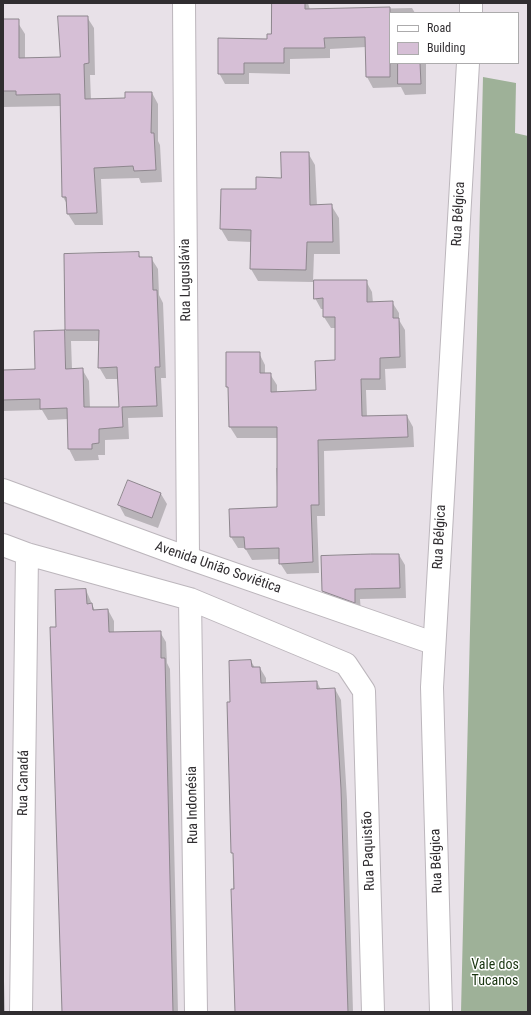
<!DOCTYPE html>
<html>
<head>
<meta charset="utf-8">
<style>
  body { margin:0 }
  #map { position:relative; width:531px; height:1015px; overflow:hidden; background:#e8e1e8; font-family:"Roboto Condensed",sans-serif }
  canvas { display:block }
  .frame { position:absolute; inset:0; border:4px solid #302d30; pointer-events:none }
  .legend { position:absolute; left:389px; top:12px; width:130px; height:52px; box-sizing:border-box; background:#fff; border:1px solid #acabac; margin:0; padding:5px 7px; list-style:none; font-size:12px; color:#302d30 }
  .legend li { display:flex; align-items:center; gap:8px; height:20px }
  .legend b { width:20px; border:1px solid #acabac }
</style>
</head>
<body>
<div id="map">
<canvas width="531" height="1015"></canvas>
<div class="frame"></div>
<ul class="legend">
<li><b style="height:5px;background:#fff"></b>Road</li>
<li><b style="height:11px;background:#d6bfd6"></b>Building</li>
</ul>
</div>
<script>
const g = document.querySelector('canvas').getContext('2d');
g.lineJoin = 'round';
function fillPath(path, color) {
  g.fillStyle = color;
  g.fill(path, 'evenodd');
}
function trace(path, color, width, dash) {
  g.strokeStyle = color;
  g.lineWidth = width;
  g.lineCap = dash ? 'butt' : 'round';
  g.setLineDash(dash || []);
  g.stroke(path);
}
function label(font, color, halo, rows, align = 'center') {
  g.font = font + ' "Roboto Condensed",sans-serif';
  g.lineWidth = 3;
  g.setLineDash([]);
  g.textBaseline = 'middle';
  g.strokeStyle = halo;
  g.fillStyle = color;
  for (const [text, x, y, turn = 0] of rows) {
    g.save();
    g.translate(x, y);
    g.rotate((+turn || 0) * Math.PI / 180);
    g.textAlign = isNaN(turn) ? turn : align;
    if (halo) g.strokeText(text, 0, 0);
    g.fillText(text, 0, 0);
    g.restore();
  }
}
const forest = new Path2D(`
  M483 77 516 83 515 133 528 136V1012H461Z`);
const shadow = new Path2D(`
  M273 3H308L310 10 412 8 415 13H390V63H426V94L405 95 401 87 373 88 367 77 366 47 330 49V58L290 59V74L249 73V84H225L219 73 268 40 272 35Z
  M87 17 94 28 95 75H90L91 100 126 99 152 93 158 104V141L160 145 162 182 141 183 139 178 101 179 103 225H75L68 214 67 204 63 197 61 106 3 107V23H18L25 34V59L61 58Z
  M308 153 315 165 317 206 331 205 339 218 340 254H314L313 282 258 281 251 269 252 242 228 241 221 229 222 190H257L282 179Z
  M138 253 141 258H151L158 269 159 295 163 303 166 378H161L163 417 128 418 129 439 105 440V455H98L99 460 75 461 69 449 68 419 48 420 42 410 3 411V371L36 370 35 332 66 331 65 255ZM71 341H100L99 367 106 379H119L120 408H90L89 381 82 369H72Z
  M366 281 372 292 373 303 392 302 399 313V320L405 330 406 368 385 369 386 390H366L367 417 407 416 413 427 414 447 324 451 325 516H317L319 573 287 574 280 563V559L252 560 245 548H238L231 537 278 508 276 468H278V438H237L230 427 229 391 227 386 259 353 265 365V374H270L277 385V393L317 391 336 361V328H331L324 317V309H321L315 298Z
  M161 494 167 504 158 528 125 516 119 505Z
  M399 555 405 565 406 598 360 599 361 612 329 601 323 591Z
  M86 590 95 611 108 610 114 621V633L160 632 166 642 167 663 170 669 178 1012H63L57 628Z
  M251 661 255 668H260L266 678V684L317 682 321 690 335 689 341 700 347 800 353 1012H235L231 703Z
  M3 950 5 1012H3Z`);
const building = new Path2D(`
  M272 3H305V9L390 7V77H366L365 37 324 38 325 48H284V63H244V74H218V38L267 39V34H271Z
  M58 16H88L89 63 84 64 85 99 125 98V92H152L151 133H154L156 170 134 171 133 166 94 168 97 213 67 214 66 197H62L60 94 16 95V91H3V19H19V58L60 57Z
  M398 63H420L421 84H398Z
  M281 152H309L310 205 332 204 333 242H307L306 270 250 269 251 230 220 229 221 189H256V177L281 178Z
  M139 252V257H152L153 290H157L160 367H155L157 406 122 407 123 427 99 429V443L92 444V449H68L67 408 40 409V399L3 400V370L35 369 34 331 65 330 64 254ZM65 330H99L98 368 117 367 119 407H84L83 368 66 369Z
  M314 280H367V302L393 301V318H399L400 357 380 358V379H361L362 416 407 415 408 437 318 440 319 505H311L313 562 279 564V548L245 549 244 537H230L229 509 277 507V427H229L228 387H226V352H260V373H271V392L316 390 315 361 335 360V317H323V298L314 299Z
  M128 480 161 493 152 518 118 505Z
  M371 554H399L400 588 355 589V603L322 591 321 556Z
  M86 589 87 604 92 603 93 610 108 609 109 632 161 631V658H165L173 1012H62L50 627H56L55 590Z
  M251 660 252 667H260L261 683 317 681V689L335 688 341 789 348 1012H235L231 889H234L233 853H231L227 702H230L229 661Z`);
const minor = new Path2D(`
  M184 3 188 558
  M3 490 188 558 433 643
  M3 545 27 554 190 599 346 664 364 691 373 1012
  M190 599 196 1012
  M21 1012 27 554`);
const tertiary = new Path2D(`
  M471 13V3
  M441 1012 432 687 468 63`);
const streetNames = [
  ["Rua Bélgica",459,214,-87],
  ["Rua Luguslávia",186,280,-91],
  ["Rua Bélgica",440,537,-87],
  ["Avenida União Soviética",218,568,19],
  ["Rua Canadá",24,783,-89],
  ["Rua Indonésia",193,805,-91],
  ["Rua Paquistão",369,851,-92],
  ["Rua Bélgica",437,861,-92]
];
const parkNames = [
  ["Vale dos",495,965],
  ["Tucanos",495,981]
];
fillPath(forest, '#9eb198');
fillPath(shadow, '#0003');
fillPath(building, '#d6bfd6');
trace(building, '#8d868d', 1);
trace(minor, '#bcb6bc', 24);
trace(tertiary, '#bcb6bc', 24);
trace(minor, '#fff', 22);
trace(tertiary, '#fff', 22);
label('14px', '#302d30', '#fff', streetNames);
label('14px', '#18340f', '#fff', parkNames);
</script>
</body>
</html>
